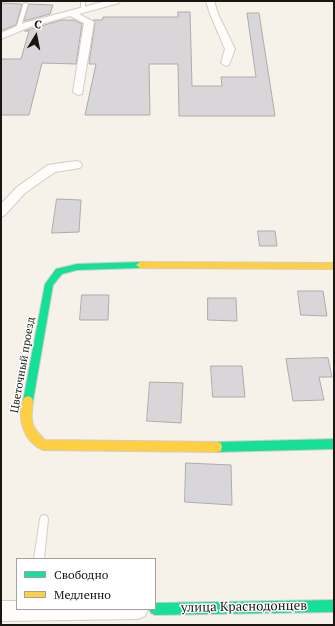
<!DOCTYPE html>
<html>
<head>
<meta charset="utf-8">
<style>
  body { margin:0 }
  #map { position:relative; width:335px; height:626px; overflow:hidden; background:#f6f1e9; font-family:"PT Serif",serif }
  canvas { display:block }
  .frame { position:absolute; inset:0; border:2px solid #191510; pointer-events:none }
  .legend { position:absolute; left:16px; top:558px; width:140px; height:52px; box-sizing:border-box; background:#fff; border:1px solid #a3a19f; margin:0; padding:5px 7px; list-style:none; font-size:12px; color:#191510 }
  .legend li { display:flex; align-items:center; gap:8px; height:20px }
  .legend b { width:20px; border:1px solid #a3a19f }
  .north { position:absolute; left:16px; top:16px; width:40px; height:40px; -webkit-text-stroke:3px #fff; paint-order:stroke; rotate:10deg; font-size:11px; font-weight:700; line-height:16px; text-align:center; color:#191510 }
  .north::after { content:''; display:block; margin:auto; width:14px; height:18px; background:#191510; clip-path:polygon(50% 0,100% 100%,50% 72%,0 100%) }
</style>
</head>
<body>
<div id="map">
<canvas width="335" height="626"></canvas>
<div class="frame"></div>
<ul class="legend">
<li><b style="height:5px;background:#16e098"></b>Свободно</li>
<li><b style="height:5px;background:#ffcf43"></b>Медленно</li>
</ul>
<div class="north">С</div>
</div>
<script>
const g = document.querySelector('canvas').getContext('2d');
g.lineJoin = 'round';
function fillPath(path, color) {
  g.fillStyle = color;
  g.fill(path, 'evenodd');
}
function trace(path, color, width, dash) {
  g.strokeStyle = color;
  g.lineWidth = width;
  g.lineCap = dash ? 'butt' : 'round';
  g.setLineDash(dash || []);
  g.stroke(path);
}
function label(font, color, halo, rows, align = 'center') {
  g.font = font + ' "PT Serif",serif';
  g.lineWidth = 3;
  g.setLineDash([]);
  g.textBaseline = 'middle';
  g.strokeStyle = halo;
  g.fillStyle = color;
  for (const [text, x, y, turn = 0] of rows) {
    g.save();
    g.translate(x, y);
    g.rotate((+turn || 0) * Math.PI / 180);
    g.textAlign = isNaN(turn) ? turn : align;
    if (halo) g.strokeText(text, 0, 0);
    g.fillText(text, 0, 0);
    g.restore();
  }
}
const building = new Path2D(`
  M1 3 22 4 16 25 3 30H1Z
  M29 4 53 5 50 14 24 21Z
  M178 12H190L192 86H222L221 77H256L247 13H259L275 116H179L178 64H149L150 115H85L96 64H89L95 22 93 20H102L103 17H178Z
  M62 20H74L82 24 76 64 42 63 29 115H1V59H21L29 31H25Z
  M57 199 81 200 79 232 52 233Z
  M258 231H275L277 246H260Z
  M298 291H323L327 316 301 315Z
  M82 295H109L108 320H80Z
  M208 298H236L237 321 208 320Z
  M328 358 332 377H319L324 400 293 401 286 359Z
  M211 366H242L245 397H213Z
  M150 382 183 383 181 423 147 421Z
  M186 463 231 465 232 505 185 502Z`);
const lane = new Path2D(`
  M81 1H85V11L81 10Z
  M24 3 28 4 20 29 16 30V29Z
  M44 515 47 516 48 519 44 559H34L40 519 41 516Z`);
const street = new Path2D(`
  M106 1H120L119 3 79 14 94 22 82 94 78 95 73 92 84 23 70 16 30 27 1 39V33L24 23Z
  M206 1H214L218 14 235 49 229 65 226 66 221 63 225 49 210 14Z
  M76 161 80 162 82 165 80 168 55 172 25 193 5 215 1 217V204L17 187 48 165Z
  M1 601H17V609H148L145 616 138 619 1 621Z`);
const fast = new Path2D(`
  M140 262 144 265 140 268 77 270 62 274 53 285 33 401 32 404 28 406 24 404 23 401 45 284 56 269 77 264Z
  M334 439V449L217 452 213 451 212 447 213 443 217 442Z
  M334 600V612L155 615 151 613 149 609H155V603Z`);
const slow = new Path2D(`
  M140 262 334 263V269L140 268 136 265Z
  M28 396 32 398C34 402 32 406 32 411 30 425 36 431 45 440L217 442 221 443 222 447 221 451 217 452 43 450C23 442 16 416 24 398Z`);
const streetNames = [
  ["Цветочный проезд",23,365,-80]
];
const nearStreetnames = [
  ["улица Краснодонцев",244,607,-1]
];
fillPath(building, '#d9d6d9');
trace(building, '#aeabaa', 1);
trace(lane, '#d1cec7', 2);
trace(street, '#d1cec7', 2);
trace(fast, '#d1cec7', 2);
trace(slow, '#d1cec7', 2);
fillPath(lane, '#fefdfc');
fillPath(street, '#fefdfc');
fillPath(fast, '#16e098');
fillPath(slow, '#ffcf43');
label('11px', '#191510', '#fff', streetNames);
label('13px', '#191510', '#fff', nearStreetnames);
</script>
</body>
</html>
